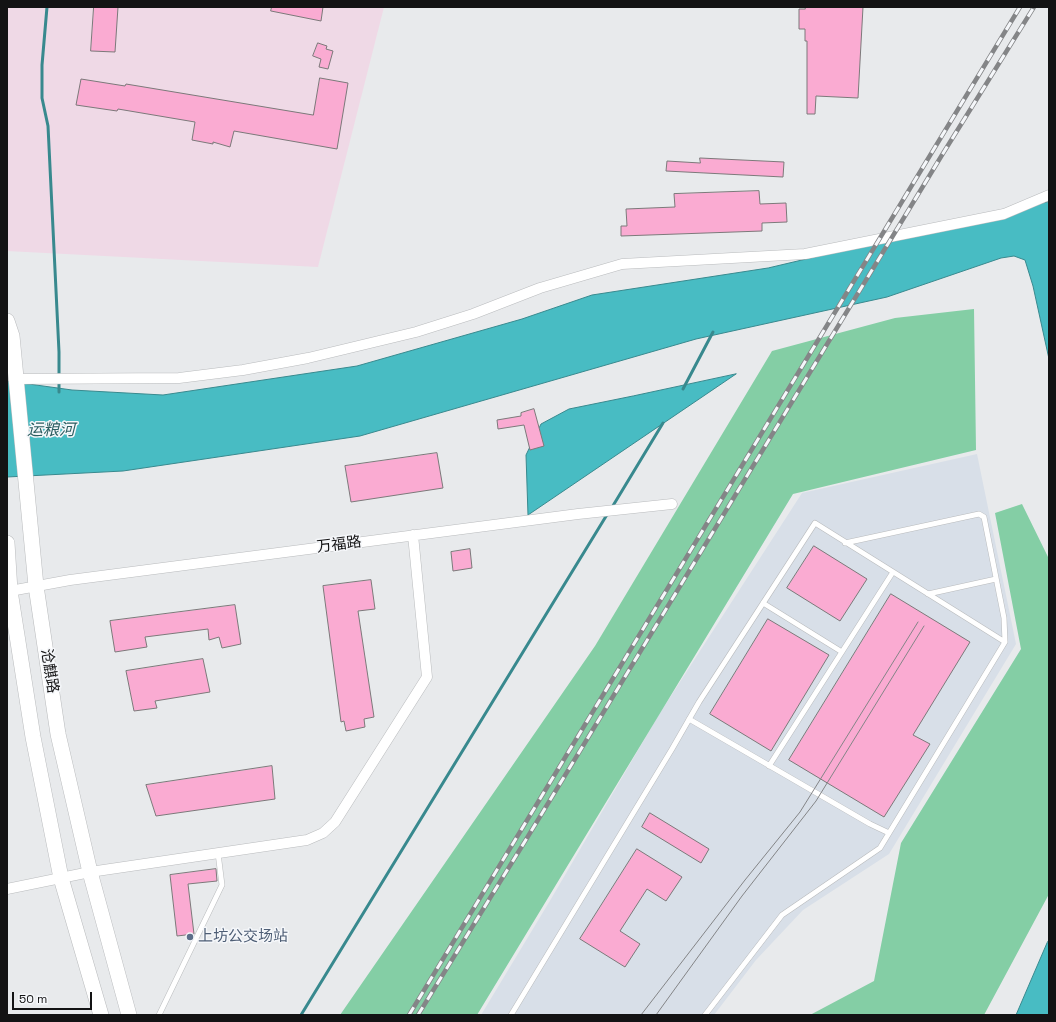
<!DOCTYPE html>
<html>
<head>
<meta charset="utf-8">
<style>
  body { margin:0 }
  #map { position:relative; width:1056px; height:1022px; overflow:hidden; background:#e8eaec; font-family:"Space Grotesk",sans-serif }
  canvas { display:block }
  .frame { position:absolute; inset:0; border:8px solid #131314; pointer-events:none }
  .scale { position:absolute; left:12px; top:992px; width:80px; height:18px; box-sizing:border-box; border:2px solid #131314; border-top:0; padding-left:5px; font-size:12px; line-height:14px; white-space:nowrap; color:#131314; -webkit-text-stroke:3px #f5f7fa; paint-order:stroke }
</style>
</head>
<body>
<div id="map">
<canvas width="1056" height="1022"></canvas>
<div class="frame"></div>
<div class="scale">50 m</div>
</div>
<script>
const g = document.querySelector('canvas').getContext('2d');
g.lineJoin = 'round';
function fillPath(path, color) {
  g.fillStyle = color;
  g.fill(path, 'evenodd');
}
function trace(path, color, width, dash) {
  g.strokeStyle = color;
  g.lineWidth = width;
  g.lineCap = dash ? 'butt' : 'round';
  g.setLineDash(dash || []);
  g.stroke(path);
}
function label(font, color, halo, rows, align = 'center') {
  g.font = font + ' "Space Grotesk","Noto Sans SC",sans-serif';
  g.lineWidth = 3;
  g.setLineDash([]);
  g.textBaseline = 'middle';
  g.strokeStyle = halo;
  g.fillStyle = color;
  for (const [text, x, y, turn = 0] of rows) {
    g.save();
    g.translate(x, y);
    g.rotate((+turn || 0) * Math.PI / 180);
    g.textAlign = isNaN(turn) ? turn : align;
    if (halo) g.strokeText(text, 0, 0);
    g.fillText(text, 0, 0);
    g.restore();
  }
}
const built = new Path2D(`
  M977 454 1016 644 889 854 803 910 756 960 714 1015H481L551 899 658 716 802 493Z`);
const industrial = new Path2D(`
  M7 7H384L318 267 7 251Z`);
const green = new Path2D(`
  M974 309 976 450 793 494 477 1015H340L595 646 772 351 895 318Z
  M1022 504 1049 559V894L984 1015H810L874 981 901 843 1021 649 995 513Z`);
const water = new Path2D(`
  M1049 202V359L1033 286 1025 260 1014 256 1001 258 887 297 696 339 360 436 123 471 7 477V381L72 390 163 395 357 366 522 319 592 295 768 268Z
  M736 374 528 515 526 455 541 424 569 409 633 396Z
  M1049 940V1015H1016L1047 943Z`);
const stream = new Path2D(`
  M47 7 42 65V98L48 126 59 352V392
  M683 389 713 332
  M611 509 663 423
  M301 1015 608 513`);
const building = new Path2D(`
  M94 7H118L115 52 91 51Z
  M272 7H323L321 21 271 11Z
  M805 7H863L858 98 816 96 815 114H807V41H805V29H799V9H805Z
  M318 43 327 46 326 49 333 51 328 69 319 67 321 59 313 56Z
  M320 78 348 83 337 149 234 131 230 147 213 142V144L192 140 195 122 118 109 117 111 76 105 81 79 125 86 126 84 313 115Z
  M700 158 784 162 783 177 666 171 667 161 700 163Z
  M759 191 760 204 786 203 787 222 762 223V231L621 236V226H627L626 209 675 207 674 194Z
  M534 409 544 446 530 450 524 425 498 429 497 420 521 416V413Z
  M437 453 443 488 351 502 345 466Z
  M814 546 867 579 840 621 787 588Z
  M470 549 472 568 453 571 451 552Z
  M371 580 375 609 358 611 374 717 364 719 365 727 346 731 344 721 341 722 323 586Z
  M891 594 970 642 913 735 930 744 884 817 789 760Z
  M235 605 241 644 222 648 219 637 209 640 208 629 145 637 147 647 115 652 110 621Z
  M768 619 829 655 771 751 710 714Z
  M203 659 210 692 155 701 157 708 134 711 126 671Z
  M272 766 275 799 156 816 146 785Z
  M650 813 709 849 701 863 642 827Z
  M637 849 682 877 666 901 647 889 620 931 640 944 625 967 580 939Z
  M216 869 217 881 188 884 194 934 177 936 170 875Z`);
const lane = new Path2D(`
  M928 594 996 579
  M763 603 842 652
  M689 719 870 824 889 833
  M769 766 893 572
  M159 1015 222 885 218 853
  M511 1015 672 749 699 702 815 523 1005 642
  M705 1015 782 915 880 848 1005 642 1004 618 984 517 979 514 845 543`);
const street = new Path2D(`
  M16 379 179 378 243 370 308 358 416 332 473 314 540 288 622 264 805 254 1004 214 1049 195
  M10 591 70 580 578 514 672 504
  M7 889 90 872 307 840 323 833 335 822 427 677 413 535`);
const secondary = new Path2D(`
  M7 321 12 336 36 586 58 734 90 872 129 1015
  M7 543 10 591 33 737 61 878 101 1015`);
const tram = new Path2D(`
  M641 1015 745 880 800 812 918 622
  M656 1015 742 896 816 801 924 626`);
const rail = new Path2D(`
  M409 1015 1020 7
  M418 1015 527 838 942 155 1034 7`);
const markers = [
  [190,937,4,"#5c6f8a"]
];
const streetNames = [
  ["万福路",339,545,-7],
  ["沧麒路",49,671,81]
];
const serviceNames = [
  ["上坊公交场站",198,937]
];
const waterNames = [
  ["运粮河",51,431]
];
fillPath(built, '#d8dfe8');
fillPath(industrial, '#efd9e6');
fillPath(green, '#84cea5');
fillPath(water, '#48bcc3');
trace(water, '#38898e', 1);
trace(stream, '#38898e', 3);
fillPath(building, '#faabd2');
trace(building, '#7c797a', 1);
trace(lane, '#b9bbbd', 6);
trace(street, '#b9bbbd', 11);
trace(secondary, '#b9bbbd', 16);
trace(lane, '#fff', 5);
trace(street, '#fff', 10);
trace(secondary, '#fff', 15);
trace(tram, '#848587', 1);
trace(rail, '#848587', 4.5);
trace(rail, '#f5f7fa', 3, [9]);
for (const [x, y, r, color] of markers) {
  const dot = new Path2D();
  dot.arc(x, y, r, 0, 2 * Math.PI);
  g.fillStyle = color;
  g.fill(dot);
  trace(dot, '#f5f7fa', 1.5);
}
label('15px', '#131314', '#f5f7fa', streetNames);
label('15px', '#4e5e75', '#f5f7fa', serviceNames, 'left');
label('italic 16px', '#2c5e61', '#f5f7fa', waterNames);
</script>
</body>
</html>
